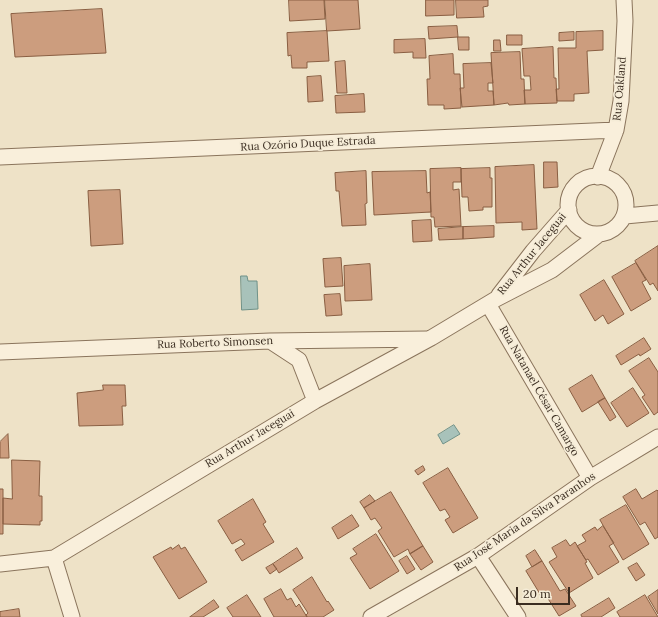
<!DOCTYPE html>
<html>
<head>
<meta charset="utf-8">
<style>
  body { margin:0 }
  #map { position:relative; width:658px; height:617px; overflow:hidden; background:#eee2c7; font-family:Lora,serif }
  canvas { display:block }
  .scale { position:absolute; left:516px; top:587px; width:54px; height:18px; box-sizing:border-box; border:2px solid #3a2c20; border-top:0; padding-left:5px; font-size:12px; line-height:14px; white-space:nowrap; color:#3a2c20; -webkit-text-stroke:3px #f5ecd7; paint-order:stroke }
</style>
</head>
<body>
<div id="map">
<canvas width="658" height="617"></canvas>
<div class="scale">20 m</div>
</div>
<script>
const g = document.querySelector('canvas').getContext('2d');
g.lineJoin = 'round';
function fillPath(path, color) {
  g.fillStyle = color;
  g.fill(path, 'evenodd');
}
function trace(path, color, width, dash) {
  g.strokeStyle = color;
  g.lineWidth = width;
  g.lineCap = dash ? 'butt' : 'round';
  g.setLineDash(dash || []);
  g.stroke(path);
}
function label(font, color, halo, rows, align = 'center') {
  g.font = font + ' Lora,serif';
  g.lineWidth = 3.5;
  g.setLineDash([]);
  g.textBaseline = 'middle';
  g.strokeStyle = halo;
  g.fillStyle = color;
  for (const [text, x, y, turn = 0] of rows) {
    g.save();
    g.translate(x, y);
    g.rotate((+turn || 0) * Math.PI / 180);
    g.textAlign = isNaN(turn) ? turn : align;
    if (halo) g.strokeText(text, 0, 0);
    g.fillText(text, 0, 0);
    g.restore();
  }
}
const water = new Path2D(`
  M241 276H247L248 281H257L258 309 242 310Z
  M454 425 460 434 443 444 438 435Z`);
const building = new Path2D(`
  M289 0H324L325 19 290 21Z
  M325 0H358L360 29 327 31Z
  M426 0H454V15L426 16Z
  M456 0H488V6L483 7 484 17 457 18Z
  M102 9 106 53 15 57 11 14Z
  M457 26 458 37 429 39 428 27Z
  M327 31 329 61 307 62V68H292L291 55 288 56 287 33Z
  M603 31V50L587 51 589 93 574 94V101H557L556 89H559L558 48H576V32Z
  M574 32V40L559 41V33Z
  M507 35H522V45H507Z
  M458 37H469V50H459Z
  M425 39 426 58H413V52L394 53V40Z
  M494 40H500L501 51H494Z
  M553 47 554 78H556L557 103 525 104 524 90H531L530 76H524L522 49Z
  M520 52 521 79H524L525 104 509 105 508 103 494 105 491 53Z
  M453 54 454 74H460L461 108 444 109V105H428L427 79H430L429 56Z
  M345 61 347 93H337L335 62Z
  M491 63 493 83H488V91H493L494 105 462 107 460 88H464L463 64Z
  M321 76 323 101 308 102 307 77Z
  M364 94 365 112 336 113 335 96Z
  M544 162H557L558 187 544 188Z
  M534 165 537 229 522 230V222L496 223 495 167Z
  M461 168V182H453V190L459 189 461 226 435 227 434 217H431L430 169Z
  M490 168V178H492V207H483V210L469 211 468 197H462L461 169Z
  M366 171 367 203 365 204 366 225 342 226 339 191H336L335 173Z
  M426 171 427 193 430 192 431 212 374 215 372 172Z
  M120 190 123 244 91 246 88 191Z
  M431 220 432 241 413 242 412 221Z
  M494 226V237L463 239V227Z
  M463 227V239L439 240 438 229Z
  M658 246V291L653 283 650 285 635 261Z
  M341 258 343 286 325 287 323 259Z
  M636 263 646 280 642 282 651 299 631 311 612 277Z
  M370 264 372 300 345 301 344 266Z
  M604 280 624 314 608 324 603 315 595 321 580 295Z
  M340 294 342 315 326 316 324 295Z
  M644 338 651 349 640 356 639 354 621 365 616 356Z
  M649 358 658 372V412L654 415 642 397 645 395 629 371Z
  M592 375 605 398 582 412 569 389Z
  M103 385H125L126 406H122L123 425 79 426 77 393 103 390Z
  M633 388 649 413 627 427 611 403Z
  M605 398 616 417 610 421 598 402Z
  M8 434 9 458H0V442Z
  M12 460 40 461 39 496H42V521H40V525L3 524V498L12 499Z
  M423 466 425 470 418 475 415 471Z
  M448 468 478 518 453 533 445 520 450 517 445 509 440 511 423 483Z
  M0 489H3V534H0Z
  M636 489 642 499 657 490 658 491V537L655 539 645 522 640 525 623 497Z
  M391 492 423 546 410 554 408 549 394 557 378 531 382 528 375 518 371 520 364 508Z
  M370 495 375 501 364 508 360 502Z
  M253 499 266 522 263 524 274 542 242 561 235 550 245 544 241 539 232 544 218 521Z
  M626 505 649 544 623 560 600 520Z
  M352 515 359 526 338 539 332 528Z
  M603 526 614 543 609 546 619 562 598 575 588 559 586 560 577 546 586 541 582 535 595 527 597 530Z
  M376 534 399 571 370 589 350 558 357 554 353 549Z
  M566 540 570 546 575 542 587 562 585 563 593 578 569 593 549 562 557 557 552 548Z
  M179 545 181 549 185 547 207 582 179 599 153 557 171 547 172 549Z
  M423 546 433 562 421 570 410 554Z
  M297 548 303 558 279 573 273 564Z
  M535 550 542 561 532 567 526 556Z
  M407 556 415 569 407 574 399 561Z
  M542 561 560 591 565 589 576 606 559 616 547 597 543 599 526 571Z
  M637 563 645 575 636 581 628 568Z
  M273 564 277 569 270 574 266 568Z
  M312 577 327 602 328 601 334 610 323 617H307L306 615 308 613 293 590Z
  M281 589 287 600 291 598 296 607 299 604 307 617H274L264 599Z
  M658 590V614L648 597Z
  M247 595 261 617H233L227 608Z
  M645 595 658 617H620L617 612Z
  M609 598 615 608 601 617H582L581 615Z
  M214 600 219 607 203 617H190Z
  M19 609 20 617H0V612Z`);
const street = new Path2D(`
  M0 157 616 130
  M568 205a29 29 0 1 1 58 0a29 29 0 1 1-58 0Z
  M598 177 616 130 621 101 625 21 624 0
  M625 216 658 213
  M499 295 533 251 569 210
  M488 304 590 478
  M270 341 299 360 315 401
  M0 352 270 341 427 339
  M478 556 518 617
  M54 558 72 617
  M0 564 54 558 315 401 431 338 496 299 552 270 598 235
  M371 617 478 556 590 478 658 437`);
const streetNames = [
  ["Rua Oakland",620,89,-85],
  ["Rua Ozório Duque Estrada",308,144,-3],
  ["Rua Arthur Jaceguai",532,254,-51],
  ["Rua Roberto Simonsen",215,343,-2],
  ["Rua Natanael César Camargo",539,391,60],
  ["Rua Arthur Jaceguai",250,439,-31],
  ["Rua José Maria da Silva Paranhos",525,522,-34]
];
fillPath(water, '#a8c2ba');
trace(water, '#6f9188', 1);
fillPath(building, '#cc9d7e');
trace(building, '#895e42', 1);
trace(street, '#8a745c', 17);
trace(street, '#f9efdb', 15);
label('11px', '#3a2c20', '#f5ecd7', streetNames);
</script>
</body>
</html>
